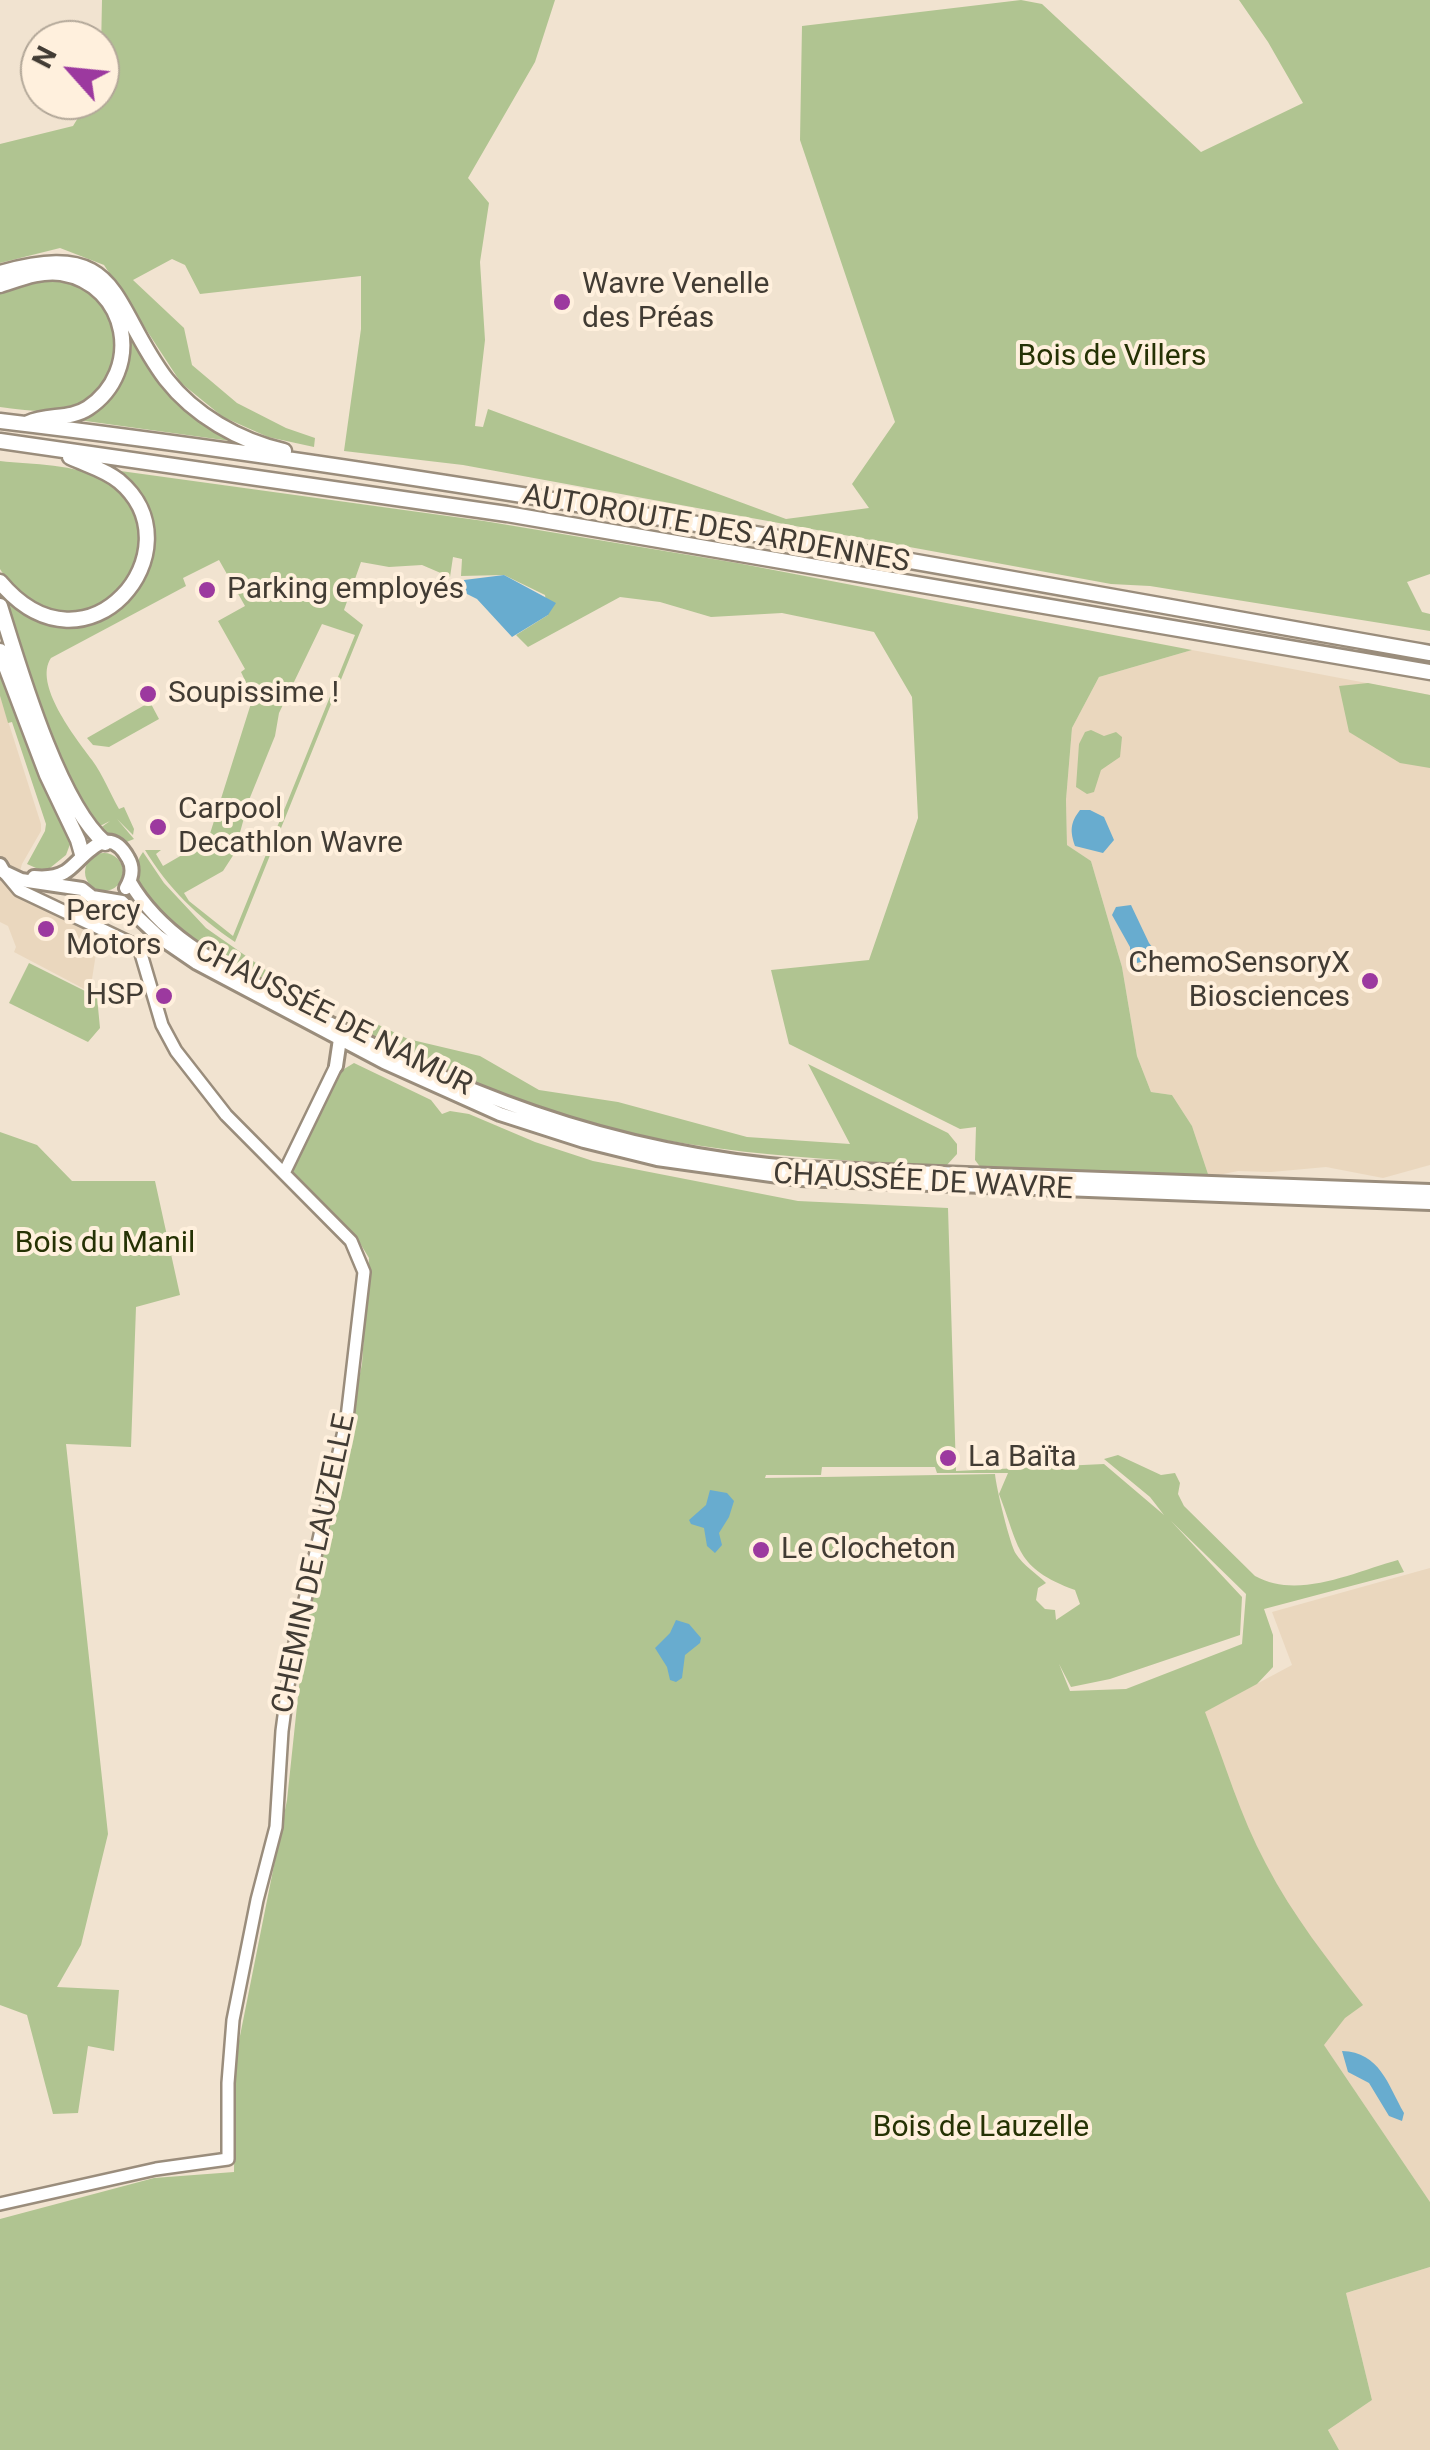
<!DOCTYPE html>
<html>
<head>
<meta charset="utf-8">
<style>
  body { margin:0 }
  #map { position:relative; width:1430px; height:2450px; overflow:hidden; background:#f1e3d0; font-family:Roboto,sans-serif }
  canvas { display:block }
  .north { position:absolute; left:20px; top:20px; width:100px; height:100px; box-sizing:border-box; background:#fff0dd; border:2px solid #b3a899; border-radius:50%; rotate:297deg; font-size:28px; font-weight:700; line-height:40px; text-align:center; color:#423c34 }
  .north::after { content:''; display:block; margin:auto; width:35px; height:45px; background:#9c399f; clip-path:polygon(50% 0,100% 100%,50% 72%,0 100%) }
</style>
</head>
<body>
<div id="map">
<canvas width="1430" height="2450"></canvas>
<div class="north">N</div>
</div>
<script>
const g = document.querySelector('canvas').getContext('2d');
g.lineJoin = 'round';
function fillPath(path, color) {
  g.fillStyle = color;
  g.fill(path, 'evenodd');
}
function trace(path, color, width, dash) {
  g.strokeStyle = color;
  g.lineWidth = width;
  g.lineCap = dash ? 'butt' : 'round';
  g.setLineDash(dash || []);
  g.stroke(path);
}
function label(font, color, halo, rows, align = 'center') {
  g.font = font + ' Roboto,sans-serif';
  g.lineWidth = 8;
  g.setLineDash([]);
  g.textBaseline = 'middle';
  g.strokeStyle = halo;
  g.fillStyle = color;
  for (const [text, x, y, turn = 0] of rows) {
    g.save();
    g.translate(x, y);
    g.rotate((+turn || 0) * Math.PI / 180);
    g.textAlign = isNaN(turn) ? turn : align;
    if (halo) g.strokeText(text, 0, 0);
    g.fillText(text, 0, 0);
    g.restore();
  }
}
const built = new Path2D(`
  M1192 650 1430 695V1165L1383 1178 1326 1167 1271 1172 1238 1171 1209 1177 1192 1126 1172 1095 1151 1092 1137 1056 1122 967 1091 861 1067 845 1066 800 1072 728 1099 677Z
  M0 696 41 824V831L22 864 15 888 99 934 90 992 14 952 16 947 8 926 0 922Z
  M1430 1568V2202L1315 2032 1165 1733 1292 1665 1272 1612Z
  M1430 2267V2450H1339L1328 2430 1372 2400 1346 2293Z`);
const green = new Path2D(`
  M102 0H555L535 62 468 178 489 203 480 262 485 340 475 426 483 427 488 409 786 519 869 508 852 484 895 422 800 140 802 26 1021 0 1042 4 1201 152 1303 103 1268 42 1239 0H1430V574L1407 582 1422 612 1430 614V631L1150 586 1111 584 463 465 344 451 361 329V276L200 294 185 265 172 259 133 280 184 328 192 365 237 403 286 428 315 438 314 447 268 437 223 417 181 383 104 265 60 248 0 263V144L73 126 89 100H100Z
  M42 279C132 278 140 392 71 408 47 414 24 410 0 407V291Z
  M121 315 155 368 245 443 71 419 113 390Z
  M0 461C33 465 75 463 105 481 203 538 72 687 0 569Z
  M106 469 484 521 737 563 1192 650 1099 677 1072 728 1066 800 1067 845 1091 861 1122 967 1137 1056 1151 1092 1172 1095 1192 1126 1209 1177 981 1168 975 1160 976 1127 960 1129 789 1044 771 970 869 960 918 818 912 697 874 632 782 613 711 617 660 602 620 597 528 647 516 635 548 615 545 595 504 575 461 576 462 559 453 557 450 577 422 565 389 567 361 562 344 610 363 625 235 942C198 917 168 888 145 850H161L156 854 163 866 208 840 253 697 241 672 245 669 218 621 245 606 219 560 183 578 186 586 51 658C33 684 75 737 92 760 103 775 110 793 119 809L124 807 134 829 133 835 117 819 134 839 124 843 96 831 110 821 96 828C55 755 29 672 4 592 22 601 56 623 74 624 131 629 166 552 145 505 137 488 121 479 106 469ZM322 624 355 635 233 936 189 901 184 893 223 871 234 854 249 800 275 736 279 713Z
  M0 669 53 806 72 839 66 855 45 872 27 864 45 831 46 824 12 722 8 723 0 696Z
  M1368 683 1430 695V768L1400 763 1349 732 1339 686Z
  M150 702 159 719 109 747 93 745 87 738Z
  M1091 730 1104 736 1116 732 1122 737 1120 757 1101 770 1094 792 1087 794 1076 787 1079 744 1085 732Z
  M143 852 164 883 206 928 256 963 253 972 257 974 261 967 319 1003 321 1007 315 1005 313 1009C275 988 101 908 143 852Z
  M85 872a19 19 0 1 1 38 0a19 19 0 1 1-38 0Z
  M29 963 97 997 100 1028 88 1042 9 1003Z
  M362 1017 408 1039 480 1056 539 1090 618 1102 747 1137 850 1144 808 1064 948 1133 957 1144V1154L946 1166C811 1159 677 1153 547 1111 482 1090 420 1059 359 1029Z
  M354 1063 431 1100 442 1114 450 1111 469 1114 535 1142 593 1161 798 1201 948 1208 956 1471 1104 1464 1164 1515 1150 1497 1104 1459 1118 1455 1161 1475 1175 1473 1180 1483 1178 1494 1184 1506 1255 1576C1298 1600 1354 1572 1398 1560L1404 1572 1264 1609 1273 1635V1667L1257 1684 1205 1712C1225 1763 1240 1816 1266 1864 1293 1916 1328 1960 1363 2005L1345 2018 1324 2045 1430 2202V2267L1346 2293 1372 2400 1328 2430 1339 2450H0V2219L154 2178 234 2172 235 2061 287 1800 304 1640 362 1364 369 1258 358 1240 292 1172 291 1166 339 1072ZM822 1467H935L937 1473H1008L999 1494C1020 1548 1015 1568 1075 1590L1080 1604 1056 1620 1055 1610 1045 1609 1036 1600 1038 1588 1046 1583C1037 1574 1023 1565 1016 1554 1010 1545 996 1487 995 1474L765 1478 766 1475H821ZM1171 1521 1246 1594 1242 1644 1126 1689 1070 1691 1059 1664 1071 1687 1110 1679 1240 1635 1242 1597Z
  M0 1132 37 1145 72 1181H155L180 1295 136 1307 131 1447 66 1444 108 1834 81 1945 57 1987 119 1990 114 2051 88 2046 78 2113 53 2114 27 2015 0 2005Z`);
const water = new Path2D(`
  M504 575 556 603 548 615 512 637 477 599 459 590 464 580Z
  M1080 810H1090L1104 817 1114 840 1103 853 1075 846C1070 831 1070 823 1080 810Z
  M1131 905 1149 943 1160 957 1137 963 1130 959V947L1112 915 1116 907Z
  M710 1490 727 1493 734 1501 729 1517 719 1533 722 1545 715 1553 707 1546 704 1528 691 1524 689 1520 706 1505Z
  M676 1620 689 1624 701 1638 700 1643 685 1655 682 1678 676 1682 670 1680 667 1667 655 1648 670 1633Z
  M1342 2051C1380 2052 1388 2085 1404 2113L1402 2121 1389 2116 1369 2083 1348 2072Z`);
const secondary = new Path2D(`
  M93 925 96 914 106 900
  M285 1171 336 1066
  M0 2204 156 2169 228 2159V2083L233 2020 257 1900 276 1827 282 1731 292 1656 347 1418 364 1272 351 1241 226 1115 176 1051 162 1025 139 947 19 890 4 872`);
const primary = new Path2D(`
  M0 865 4 872 21 880 82 889 92 897 122 902 159 937 197 963 384 1062 500 1114 584 1141 657 1159 800 1179 1430 1203
  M34 877C45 878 55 878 65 872 81 863 106 818 128 858 134 868 132 878 126 888
  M130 882C164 941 228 969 285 1000 458 1092 604 1153 802 1168L1430 1191
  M336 1066 340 1039`);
const highway = new Path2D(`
  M0 273C123 238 109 303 166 379 194 415 239 441 284 451
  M0 285C19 279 40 270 61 273 129 284 144 371 88 408 70 420 47 414 28 423
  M0 421C479 478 955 570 1430 653
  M0 441 507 514 1430 672
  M0 582C87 686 200 549 119 481 104 469 87 465 70 457
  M0 606C19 667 58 803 105 843
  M0 651 47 775 78 840 82 854`);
const markers = [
  [562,302,10,"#9c399f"],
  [207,590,10,"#9c399f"],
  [148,694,10,"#9c399f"],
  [158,827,10,"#9c399f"],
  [46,929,10,"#9c399f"],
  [1370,981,10,"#9c399f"],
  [164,996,10,"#9c399f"],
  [948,1458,10,"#9c399f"],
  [761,1550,10,"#9c399f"]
];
const poiNames = [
  ["Wavre Venelle",582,285],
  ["des Préas",582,319],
  ["Parking employés",227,590],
  ["Soupissime !",168,694],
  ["Carpool",178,810],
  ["Decathlon Wavre",178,844],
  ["Percy",66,912],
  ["Motors",66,946],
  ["ChemoSensoryX",1350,964,"right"],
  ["Biosciences",1350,998,"right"],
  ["HSP",144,996,"right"],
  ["La Baïta",968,1458],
  ["Le Clocheton",781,1550]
];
const parkNames = [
  ["Bois de Villers",1112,357],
  ["Bois du Manil",105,1244],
  ["Bois de Lauzelle",981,2128]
];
const streetNames = [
  ["AUTOROUTE DES ARDENNES",716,530,10],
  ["CHAUSSÉE DE NAMUR",333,1019,27],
  ["CHAUSSÉE DE WAVRE",923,1183,3],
  ["CHEMIN DE LAUZELLE",315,1564,-78]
];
fillPath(built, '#ead7be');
fillPath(green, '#b0c491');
fillPath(water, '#68accf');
trace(secondary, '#9a8d7c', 16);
trace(primary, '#9a8d7c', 18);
trace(highway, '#9a8d7c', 19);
trace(secondary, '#fff', 11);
trace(primary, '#fff', 12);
trace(highway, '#fff', 14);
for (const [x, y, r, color] of markers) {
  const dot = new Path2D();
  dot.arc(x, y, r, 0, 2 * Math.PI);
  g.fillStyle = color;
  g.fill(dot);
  trace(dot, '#fff0dd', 4);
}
label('30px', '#423c34', '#fff0dd', poiNames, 'left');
label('30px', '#253204', '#fff0dd', parkNames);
label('30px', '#423c34', '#fff0dd', streetNames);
</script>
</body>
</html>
